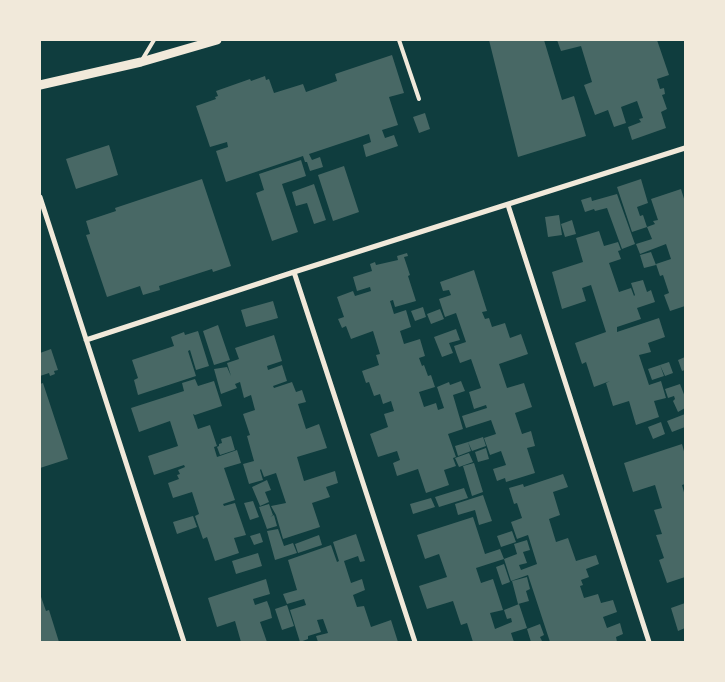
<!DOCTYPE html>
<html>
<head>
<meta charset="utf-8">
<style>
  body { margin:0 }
  #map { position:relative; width:725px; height:682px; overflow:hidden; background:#0f3d3e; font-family:Raleway,sans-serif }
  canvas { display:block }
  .frame { position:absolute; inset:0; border:41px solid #f1e9da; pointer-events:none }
</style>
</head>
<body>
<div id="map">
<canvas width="725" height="682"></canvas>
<div class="frame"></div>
</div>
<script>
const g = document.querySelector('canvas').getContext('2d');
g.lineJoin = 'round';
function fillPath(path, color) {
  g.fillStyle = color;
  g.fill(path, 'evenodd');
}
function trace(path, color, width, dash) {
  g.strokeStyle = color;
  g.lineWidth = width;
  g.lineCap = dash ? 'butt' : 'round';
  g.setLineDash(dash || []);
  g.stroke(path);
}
const building = new Path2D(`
  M489 40H544L562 100 574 96 586 136 518 157Z
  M557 40H657L669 75 657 79 660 89 664 88 665 94 662 95 667 109 661 112 666 128 632 140 628 127 641 122 639 119 643 118 637 101 621 107 626 123 614 127 608 110 595 115 584 85 592 82 581 46 561 51Z
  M392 55 404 93 389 97 398 125 382 130 385 138 394 135 398 146 366 157 363 145 371 142 369 134 309 154 312 160 320 157 323 167 310 171 307 162H305L303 156 226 182 216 151 228 147 227 142 210 147 196 106 216 99 215 97 218 96 216 91 250 79 251 81 265 76 266 80 269 79 274 93 303 84 306 92 337 81 335 74Z
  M425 113 430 129 419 133 413 117Z
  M109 145 118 175 76 189 66 159Z
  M301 160 306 176 282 184 298 232 272 241 256 193 264 190 259 174Z
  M344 166 359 212 333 221 318 175Z
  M202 179 231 266 213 272 212 269 159 286 160 290 143 295 140 286 107 297 86 235 90 234 86 221 116 211 115 208Z
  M641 179 648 203 637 207 640 216 643 215 647 227 632 232 617 187Z
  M314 184 326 220 314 224 307 203 296 206 292 192Z
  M681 189 685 202V306L670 311 664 295 669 293 663 275 660 276 656 264 671 259 666 244 640 254 636 244 652 239 647 227 655 224 653 221 658 220 651 199Z
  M617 194 635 244 622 249 607 208 595 211 594 209 585 212 581 200 591 197 592 201Z
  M559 215 562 235 548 237 545 217Z
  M572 220 576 234 565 237 561 224Z
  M599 231 604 246 618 242 621 250 618 251 621 259 609 263 619 292 631 288 634 296 635 295 631 283 643 280 647 292 651 290 655 302 637 308 641 319 617 327V332L659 318 665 337 648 343 651 352 639 355 649 385 661 381 666 398 654 401 659 417 636 425 629 401 613 406 606 383 610 381 594 387 586 362 582 364 575 343 606 332 591 285 582 288 586 301 562 309 552 272 583 262 576 238Z
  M651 252 656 265 644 268 640 255Z
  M407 253 408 256 404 257 410 275 408 276 416 301 395 307 393 300 390 301 394 314 406 310 411 327 400 331 404 344 420 339 425 356 419 358 422 366 424 365 428 376 431 375 435 387 419 392 424 407 436 403 438 410 444 408 437 387 449 382 450 385 461 381 465 391 453 395 463 429 448 434 456 457 453 458 456 466 444 470 449 485 426 493 418 469 397 476 393 463 400 460 397 451 378 457 370 434 388 427 384 414 394 411 391 401 383 404 380 394 374 396 369 382 366 383 362 371 379 365 376 355 380 354 373 331 351 339 346 326 342 328 338 319 344 317 337 297 353 291 355 296 371 291 370 287 357 291 353 277 372 271 370 264 375 262 376 265 398 260 397 256Z
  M474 270 487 311 482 312 485 319 489 318 492 327 505 323 510 338 521 334 528 354 499 364 507 388 524 383 532 407 515 413 522 434 531 431 535 446 527 448 535 473 506 482 505 478 497 481 493 469 506 465 501 451 490 455 484 438 496 434 491 420 466 428 462 416 487 408 486 405 474 409 469 392 481 388 471 359 460 363 457 355 454 346 466 342 456 313 445 317 439 299 451 295 449 290 443 291 440 282Z
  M273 301 278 318 246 327 241 310Z
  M423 307 426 317 415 321 411 311Z
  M440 309 444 319 431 324 427 314Z
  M218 325 230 360 214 365 203 331Z
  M456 329 460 340 449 343 453 353 442 357 434 337Z
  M198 331 209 366 196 370 190 350 188 351 196 376 138 395 134 380 138 378 132 360 174 346 171 337 184 332 185 335Z
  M274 335 282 361 267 366 268 370 282 365 287 381 273 386 274 388 292 382 296 392 302 390 306 402 298 404 306 429 319 424 327 448 297 457 304 481 335 471 338 483 326 487 330 497 312 503 320 527 283 539 276 515 271 506 286 503 276 473 264 477 261 469 260 470 263 480 249 484 243 464 254 461 247 436 250 435 243 414 255 410 251 395 244 398 240 382 235 384 237 388 221 394 214 369 227 367 231 376 227 363 239 359 235 348Z
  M51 349 58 370 54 371 55 374 50 376 49 373 40 376V353Z
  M685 357V370L682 371 678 360Z
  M669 362 673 373 665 376 660 365Z
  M660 365 664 376 652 380 648 369Z
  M195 379 198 386 214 381 222 406 195 415 193 414 198 429 210 425 217 446 214 447 217 457 237 450 241 463 224 468 235 500 223 504 224 506 235 503 246 535 234 538 239 553 215 561 207 537 203 539 195 516 199 514 192 492 173 498 168 483 179 479 177 475 180 474 178 470 185 467 184 465 154 475 148 456 178 446 170 421 139 432 131 408 184 391 182 383Z
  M43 383 68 459 40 468V384Z
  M680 384 685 397V408L678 412 673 401 675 399 674 396 668 398 665 389Z
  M685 414V427L672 432 667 421Z
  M661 422 665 434 653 439 648 427Z
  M231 436 235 450 220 455 217 447 219 446V444L222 443 221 439Z
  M483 437 486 446 472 451 468 442Z
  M468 442 471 451 458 456 455 446Z
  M682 444 685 455V484L682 485 685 496V577L667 583 659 560 664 558 656 535 662 534 654 510 662 508 655 485 633 492 624 463Z
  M486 448 489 459 478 462 475 452Z
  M469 453 473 462 459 467 455 458Z
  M474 463 483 492 472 496 463 466Z
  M563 474 568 487 553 492 560 515 549 519 556 542 568 538 576 561 596 555 599 564 586 569 589 577 581 580 583 585 580 586 584 598 598 594 601 603 613 600 617 612 603 617 607 628 620 623 623 634 616 637 617 642H550L528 575 511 581 504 559 517 554 514 544 527 540 530 550 523 552 527 563 519 565 521 570 537 564 528 535 517 539 511 522 522 518 517 503 514 504 509 488 523 484 524 487Z
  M267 480 271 490 265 492 269 502 260 506 252 487Z
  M464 488 468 498 439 507 435 497Z
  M483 495 492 521 479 525 475 510 458 515 455 504Z
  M431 498 435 507 413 514 410 504Z
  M253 501 259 517 250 520 244 503Z
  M269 504 273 515 270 517 274 515 277 526 267 529 259 507Z
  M193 516 197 527 177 534 173 522Z
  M473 517 485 554 500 549 504 559 476 568 481 583 493 579 503 610 490 613 495 629 512 622 511 618 507 619 504 610 519 604 527 628 511 633 514 642H473L467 623 461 625 453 601 427 609 419 586 447 577 439 554 425 559 417 535Z
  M278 529 284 546 293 543 297 553 275 560 267 531Z
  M512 531 516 542 501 547 497 536Z
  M260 533 263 542 254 545 250 536Z
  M356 534 365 561 360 562 358 556 344 561 351 583 362 579 365 590 353 595 357 607 364 606 371 627 391 620 398 642H318L316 636 328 633 323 619 317 620 321 632 308 636V639L300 642 290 610 306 605 304 599 287 604 283 594 297 590 288 560 331 545 337 562 339 561 333 542Z
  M319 535 322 545 298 553 295 544Z
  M258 553 262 566 236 574 232 561Z
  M504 564 510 582 502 585 496 567Z
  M527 577 530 589 526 591 529 601 518 604 512 581Z
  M266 579 270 594 253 599 255 605 267 601 270 609 272 618 260 622 267 642H241L235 621 217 627 208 598Z
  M40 594 46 611 49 610 59 642H40Z
  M685 603V628L678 631 671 608Z
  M287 605 294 626 282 630 275 609Z
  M540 624 544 635 540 637 542 641 531 642 527 629Z`);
const service = new Path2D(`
  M399 40 419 99
  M142 60 154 40`);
const minor = new Path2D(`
  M40 197 184 642
  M508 205 649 642
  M294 272 415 642
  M86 340 294 272 685 148`);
const tertiary = new Path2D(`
  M40 85 141 62 217 40`);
fillPath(building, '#486865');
trace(service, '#f1e9da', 4);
trace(minor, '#f1e9da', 5);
trace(tertiary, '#f1e9da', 9);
</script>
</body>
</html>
